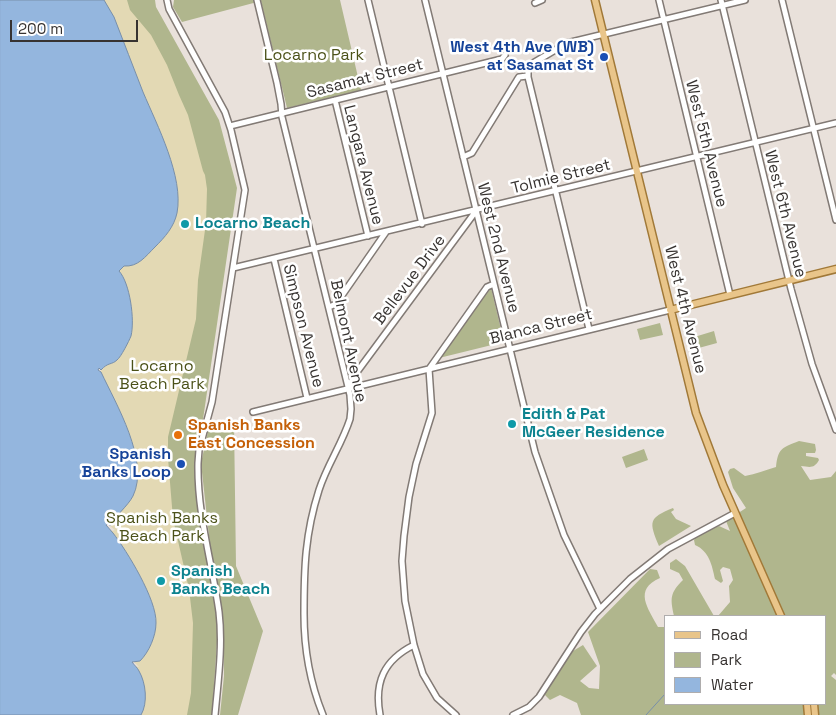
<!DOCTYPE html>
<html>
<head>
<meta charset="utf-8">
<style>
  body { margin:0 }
  #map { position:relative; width:836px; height:715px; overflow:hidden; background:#e9e1db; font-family:"Space Grotesk",sans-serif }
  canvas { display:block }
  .legend { position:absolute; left:664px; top:615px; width:162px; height:90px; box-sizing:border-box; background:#fff; border:1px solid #afadad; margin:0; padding:6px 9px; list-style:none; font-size:15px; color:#373331 }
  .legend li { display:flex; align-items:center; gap:10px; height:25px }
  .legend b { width:25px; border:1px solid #afadad }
  .scale { position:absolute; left:10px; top:20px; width:128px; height:22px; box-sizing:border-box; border:2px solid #373331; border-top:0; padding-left:6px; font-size:15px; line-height:18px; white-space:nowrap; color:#373331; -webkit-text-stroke:4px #fff; paint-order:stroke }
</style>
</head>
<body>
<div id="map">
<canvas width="836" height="715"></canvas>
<ul class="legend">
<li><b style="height:6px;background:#e9c58a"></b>Road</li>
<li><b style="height:14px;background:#b0b68d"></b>Park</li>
<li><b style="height:14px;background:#94b6de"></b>Water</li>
</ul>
<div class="scale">200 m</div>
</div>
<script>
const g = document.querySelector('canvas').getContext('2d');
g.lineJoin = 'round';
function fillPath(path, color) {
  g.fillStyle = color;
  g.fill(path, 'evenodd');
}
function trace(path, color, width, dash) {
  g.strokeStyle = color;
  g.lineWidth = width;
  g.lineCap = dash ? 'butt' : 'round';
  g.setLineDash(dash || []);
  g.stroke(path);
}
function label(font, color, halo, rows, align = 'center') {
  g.font = font + ' "Space Grotesk",sans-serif';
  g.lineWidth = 5;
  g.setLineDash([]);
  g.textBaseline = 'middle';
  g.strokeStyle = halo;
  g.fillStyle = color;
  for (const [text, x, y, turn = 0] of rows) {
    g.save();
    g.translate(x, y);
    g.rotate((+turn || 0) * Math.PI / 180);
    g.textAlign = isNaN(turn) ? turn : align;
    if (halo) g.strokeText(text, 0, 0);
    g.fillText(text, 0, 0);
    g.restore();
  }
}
const green = new Path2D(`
  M104 0H155L156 7 219 120 237 188 196 467 195 480 204 547 217 615V642L212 715H144L145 573 115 529 143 483Z
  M174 0H340L361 90 287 108 261 1 182 22 173 7Z
  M491 288 504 342 439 358Z
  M660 323 663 335 640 340 637 329Z
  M714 331 717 343 695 349 691 338Z
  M234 422 236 566 263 631 238 715H220L224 676 223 615 211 554 201 463 209 427Z
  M799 441 815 444 816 450 815 453H806V456L818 458 819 460C814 469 810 467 801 466L810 480 831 477 836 471V675L834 673 831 676 836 680V715H581L577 703 560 695 550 700 544 694 573 651 583 645 597 666 580 681 589 688 599 689 600 666 588 632 650 569 657 570 660 578C633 590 648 608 658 627H665V704H825V616H718L730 602 729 586 733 580 730 569 723 567 720 570 723 581 721 583 715 579C712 565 709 551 695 545L694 540 697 535 719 526 730 531 726 521 746 508 733 488 728 472 730 469 734 468 745 476C756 474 765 470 776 467 778 448 782 448 799 441Z
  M644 449 648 460 626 468 622 457Z
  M673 508 674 510 671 512 676 519 691 526 659 546C649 522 648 518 673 508Z
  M676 559 685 566 714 616H674C670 598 670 593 683 580L679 573 670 569V563Z`);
const sand = new Path2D(`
  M93 0H127L130 10 151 35 167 65 179 95 188 115 203 171 205 175 207 189 206 223 198 280 196 319 168 437V458L173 519 189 589 193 623 191 693 187 715H139L134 666 139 667 134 662 106 527 112 531 115 530 104 521 97 375 112 359 118 271Z`);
const water = new Path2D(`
  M0 0H104L114 17C124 42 133 67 143 92 157 125 184 177 177 213 174 227 165 237 155 247 145 257 138 267 124 266L119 271C130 283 135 320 131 336 129 341 121 357 117 360 112 365 108 362 101 370L99 368 98 370 101 372C116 404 150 461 133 496 128 506 113 518 110 526L108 524 106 525C108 528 111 530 113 533 127 551 157 600 156 623 156 636 149 652 140 661L132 662C134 665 137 667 139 671 146 683 148 703 141 715H0Z`);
const stream = new Path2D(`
  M646 715 665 694`);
const minor = new Path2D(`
  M167 0 169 9 225 112 231 130 245 190 212 402 199 450 198 463C197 514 212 562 219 612 223 646 218 681 215 715
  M257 0 277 83 281 104 282 117 350 395 351 409 350 419C342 444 327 465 319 490 305 534 304 568 304 614 304 649 310 683 323 715
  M368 0 422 224
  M425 0 535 452 564 535 600 609
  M659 0 730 295
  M721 0 791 289 812 364 836 430
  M782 0 836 220
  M535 3 542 0
  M335 100 368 236
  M230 126 502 59 505 55
  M463 157 472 153 517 80 519 77 527 76
  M274 259 307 398
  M233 268 836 123
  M329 307 336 304 386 232
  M589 329 528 77V66L567 43 745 0
  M348 388 354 376 476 211
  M253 412 670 310
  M380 715C374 682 384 660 414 645
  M456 715 437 698 423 674 414 645 405 601 402 561 404 536 409 497 416 464 432 413 429 369 487 287 494 284
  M513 715 529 707 539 697 581 632 595 614 630 579 668 549 735 513`);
const major = new Path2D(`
  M595 0 696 413 723 485 781 616
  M670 310 836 269
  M807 704 808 715
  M814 704 815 715`);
const markers = [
  [604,57,5,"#1a4fb4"],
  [185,224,5,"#0f9aa8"],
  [512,424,5,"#0f9aa8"],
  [178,435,5,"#e8710a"],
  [181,464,5,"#1a4fb4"],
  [161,581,5,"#0f9aa8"]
];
const transitNames = [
  ["West 4th Ave (WB)",594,48],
  ["at Sasamat St",594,66],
  ["Spanish",171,455],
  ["Banks Loop",171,473]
];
const parkNames = [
  ["Locarno Park",314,56],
  ["Locarno",162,367],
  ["Beach Park",162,385],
  ["Spanish Banks",162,519],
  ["Beach Park",162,537]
];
const streetNames = [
  ["Sasamat Street",365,79,-14],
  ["West 5th Avenue",706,144,76],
  ["Langara Avenue",363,165,76],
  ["Tolmie Street",561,177,-14],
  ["West 6th Avenue",785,214,76],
  ["West 2nd Avenue",498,248,76],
  ["Bellevue Drive",410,280,-53],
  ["West 4th Avenue",685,310,76],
  ["Simpson Avenue",303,326,76],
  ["Blanca Street",541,327,-14],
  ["Belmont Avenue",348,341,78]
];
const cultureNames = [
  ["Locarno Beach",195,224],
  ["Edith & Pat",522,415],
  ["McGeer Residence",522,433],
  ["Spanish",171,572],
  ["Banks Beach",171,590]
];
const foodNames = [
  ["Spanish Banks",188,426],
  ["East Concession",188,444]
];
fillPath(green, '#b0b68d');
fillPath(sand, '#e3d9b4');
fillPath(water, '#94b6de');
trace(water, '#788faa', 1);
trace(stream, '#788faa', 1);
trace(minor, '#827a75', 8);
trace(major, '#a17938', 9);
trace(minor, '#fff', 5);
trace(major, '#e9c58a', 6);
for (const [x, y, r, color] of markers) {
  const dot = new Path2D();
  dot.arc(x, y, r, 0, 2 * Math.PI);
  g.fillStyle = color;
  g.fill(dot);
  trace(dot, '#fff', 2);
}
label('bold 16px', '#164399', '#fff', transitNames, 'right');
label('16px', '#4c5219', '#fff', parkNames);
label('16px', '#373331', '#fff', streetNames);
label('bold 16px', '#0d838f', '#fff', cultureNames, 'left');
label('bold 16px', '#c56008', '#fff', foodNames, 'left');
</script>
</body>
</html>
